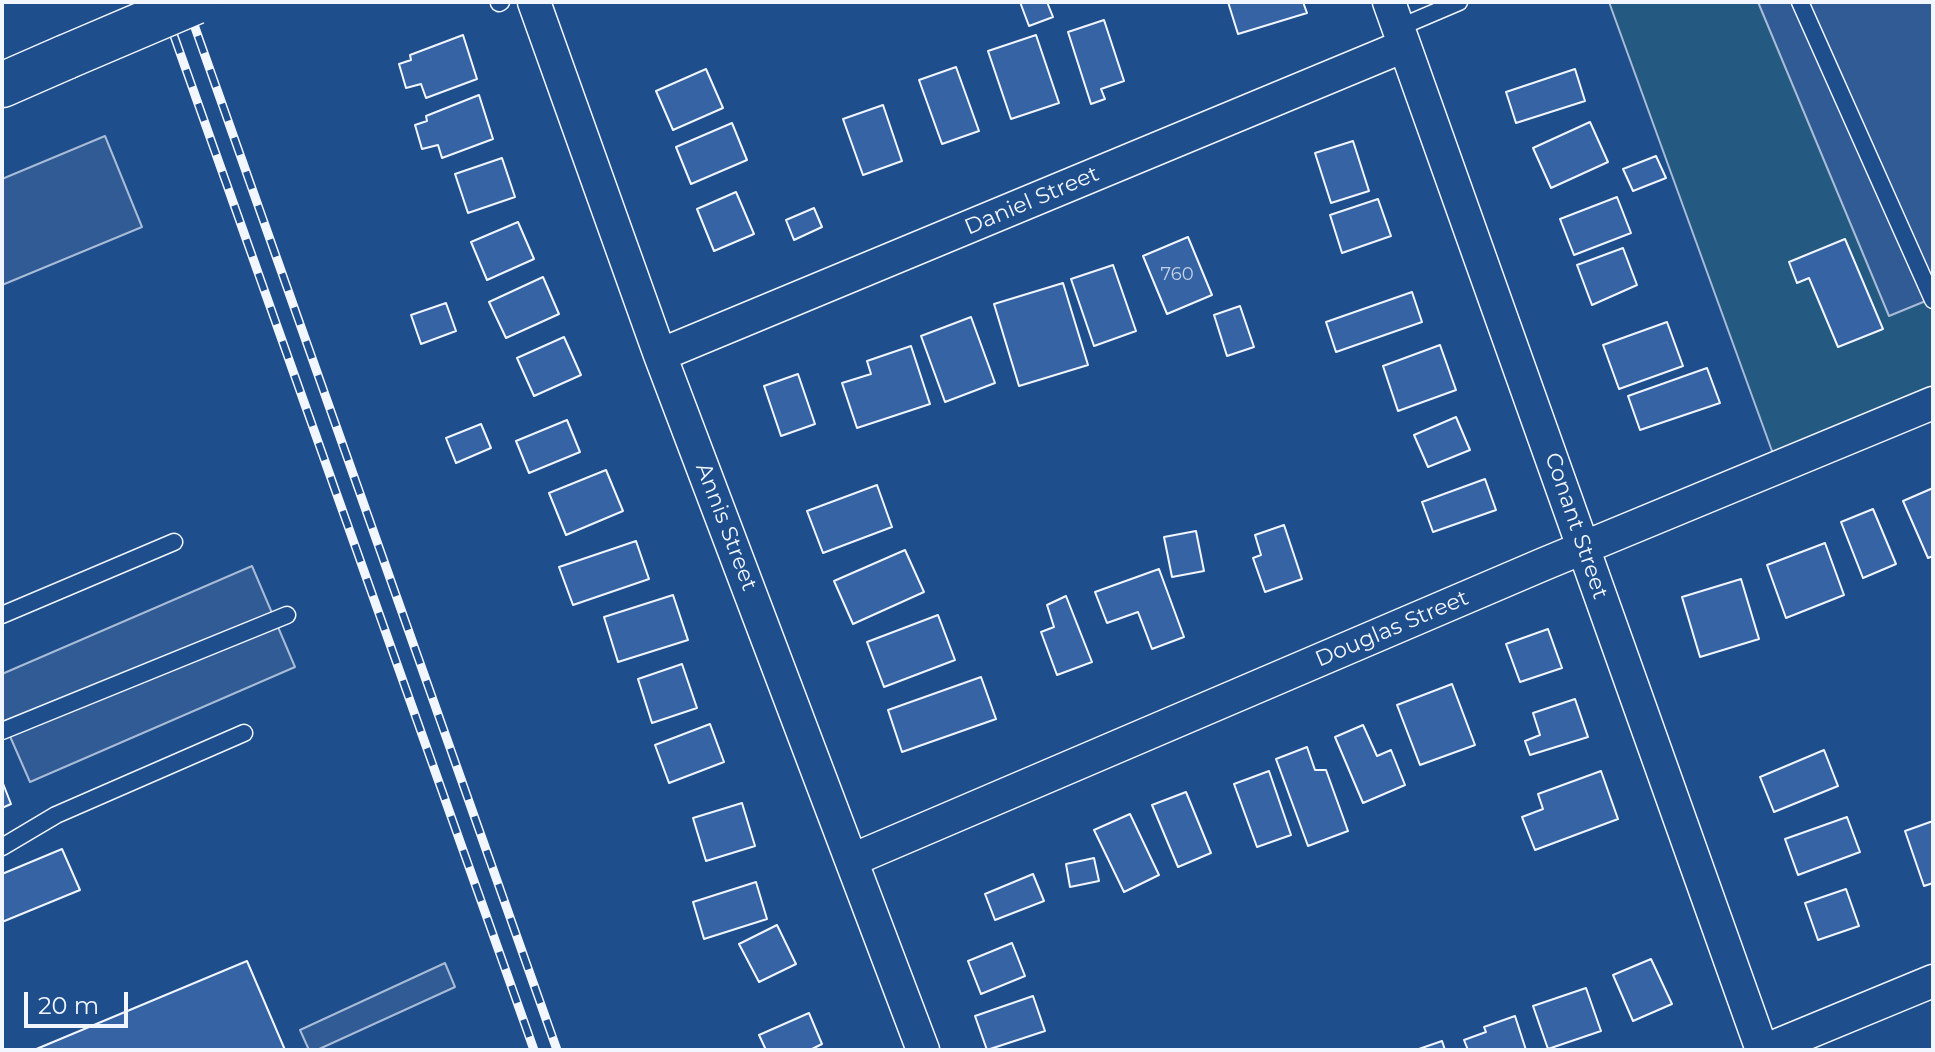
<!DOCTYPE html>
<html>
<head>
<meta charset="utf-8">
<style>
  body { margin:0 }
  #map { position:relative; width:1935px; height:1052px; overflow:hidden; background:#1f4e8c; font-family:Montserrat,sans-serif }
  canvas { display:block }
  .frame { position:absolute; inset:0; border:4px solid #f2f6ff; pointer-events:none }
  .scale { position:absolute; left:24px; top:992px; width:104px; height:36px; box-sizing:border-box; border:4px solid #f2f6ff; border-top:0; padding-left:10px; font-size:24px; line-height:28px; white-space:nowrap; color:#f2f6ff; -webkit-text-stroke:6px #1f4e8c; paint-order:stroke }
</style>
</head>
<body>
<div id="map">
<canvas width="1935" height="1052"></canvas>
<div class="frame"></div>
<div class="scale">20 m</div>
</div>
<script>
const g = document.querySelector('canvas').getContext('2d');
g.lineJoin = 'round';
function fillPath(path, color) {
  g.fillStyle = color;
  g.fill(path, 'evenodd');
}
function trace(path, color, width, dash) {
  g.strokeStyle = color;
  g.lineWidth = width;
  g.lineCap = dash ? 'butt' : 'round';
  g.setLineDash(dash || []);
  g.stroke(path);
}
function label(font, color, halo, rows, align = 'center') {
  g.font = font + ' Montserrat,sans-serif';
  g.lineWidth = 6;
  g.setLineDash([]);
  g.textBaseline = 'middle';
  g.strokeStyle = halo;
  g.fillStyle = color;
  for (const [text, x, y, turn = 0] of rows) {
    g.save();
    g.translate(x, y);
    g.rotate((+turn || 0) * Math.PI / 180);
    g.textAlign = isNaN(turn) ? turn : align;
    if (halo) g.strokeText(text, 0, 0);
    g.fillText(text, 0, 0);
    g.restore();
  }
}
const green = new Path2D(`
  M1609 2H1933V395L1776 462Z`);
const parking = new Path2D(`
  M1758 2H1933V298L1889 316Z
  M105 136 142 227 2 285V179Z
  M252 566 295 667 30 782 9 734 2 736V674Z
  M445 963 455 987 317 1050H309L300 1030Z`);
const building = new Path2D(`
  M1020 2H1047L1053 17 1029 26Z
  M1228 2H1303L1307 13 1238 34Z
  M1104 20 1124 81 1101 89 1105 99 1091 104 1068 32Z
  M463 35 477 79 426 98 421 84 406 88 399 64 411 60 410 55Z
  M1036 35 1059 103 1011 119 988 51Z
  M956 67 979 131 942 144 919 80Z
  M706 69 723 108 673 130 656 91Z
  M1575 69 1585 101 1516 123 1506 92Z
  M479 95 493 139 442 158 438 145 422 149 415 125 427 121 426 116Z
  M883 105 902 161 863 175 843 119Z
  M1590 122 1608 162 1551 188 1533 148Z
  M732 123 747 160 691 184 676 147Z
  M1353 141 1369 191 1331 203 1315 153Z
  M1656 156 1666 178 1633 191 1623 169Z
  M502 158 515 197 468 213 455 174Z
  M736 192 754 234 714 251 697 209Z
  M1617 197 1631 233 1574 255 1560 219Z
  M1378 199 1391 236 1342 253 1330 215Z
  M814 208 822 227 794 240 786 220Z
  M518 222 534 259 487 280 471 242Z
  M1188 237 1212 295 1167 314 1143 256Z
  M1845 239 1883 329 1838 347 1809 278 1797 283 1789 262Z
  M1623 248 1637 285 1592 305 1577 265Z
  M1113 265 1136 331 1094 346 1071 279Z
  M543 277 559 314 506 338 489 302Z
  M1063 283 1088 365 1019 386 994 304Z
  M1412 292 1422 322 1336 352 1326 322Z
  M446 303 456 331 421 344 411 315Z
  M1240 306 1254 347 1227 356 1214 315Z
  M971 317 995 383 945 402 921 336Z
  M1667 322 1683 366 1619 389 1603 345Z
  M564 337 581 375 534 396 517 358Z
  M1440 345 1456 390 1398 411 1383 366Z
  M911 346 930 404 857 428 842 383 871 374 867 361Z
  M1707 368 1720 403 1640 430 1628 396Z
  M798 374 815 424 781 436 764 386Z
  M1456 417 1470 450 1428 467 1414 435Z
  M567 420 580 452 529 473 516 441Z
  M481 424 491 448 456 463 446 438Z
  M606 470 623 511 566 535 549 493Z
  M1485 479 1496 510 1433 532 1422 502Z
  M877 485 892 527 823 553 807 511Z
  M1933 488V556L1928 558 1903 501Z
  M1873 509 1896 564 1863 578 1841 522Z
  M1284 525 1302 579 1265 592 1253 558 1261 555 1255 535Z
  M1196 531 1204 571 1172 577 1164 537Z
  M636 541 649 579 573 605 559 567Z
  M1825 543 1844 595 1786 618 1767 565Z
  M905 550 924 592 853 624 834 581Z
  M1159 569 1184 637 1152 649 1138 612 1107 623 1095 592Z
  M1741 579 1759 639 1700 657 1682 597Z
  M673 595 688 640 618 662 604 617Z
  M1066 596 1092 662 1057 675 1041 632 1054 627 1047 605Z
  M938 615 955 660 884 687 867 642Z
  M1548 629 1562 668 1520 682 1506 644Z
  M682 664 697 708 652 723 638 679Z
  M981 677 996 719 902 752 888 710Z
  M1452 684 1475 745 1420 765 1397 705Z
  M1575 699 1588 737 1530 755 1525 741 1540 735 1533 713Z
  M710 724 724 762 669 783 655 745Z
  M1363 725 1377 756 1391 750 1405 785 1363 803 1335 737Z
  M1307 747 1315 770H1326L1348 831 1308 846 1276 759Z
  M1824 750 1838 786 1774 812 1760 777Z
  M1269 771 1291 835 1257 847 1234 784Z
  M1601 771 1618 819 1535 850 1522 817 1543 809 1538 794Z
  M2 781 11 804 2 808Z
  M1186 792 1211 853 1178 867 1152 805Z
  M742 803 755 846 706 861 693 818Z
  M1130 814 1159 875 1124 892 1094 830Z
  M1847 817 1860 852 1798 875 1785 839Z
  M1933 821V883L1924 886 1905 831Z
  M62 849 80 890 2 922V874Z
  M1094 858 1099 881 1070 887 1066 864Z
  M1033 874 1044 901 995 920 985 894Z
  M756 882 767 919 704 939 693 902Z
  M1846 889 1859 926 1818 940 1805 903Z
  M777 925 796 964 759 982 739 944Z
  M1012 943 1025 976 981 994 968 961Z
  M1651 959 1672 1004 1633 1021 1613 975Z
  M247 961 285 1050H34Z
  M1586 988 1601 1031 1548 1049 1533 1006Z
  M1033 996 1045 1031 987 1050 975 1016Z
  M809 1013 822 1044 810 1050H766L759 1035Z
  M1515 1016 1526 1050H1468L1464 1040 1486 1032 1484 1027Z
  M1442 1041 1445 1050H1416Z`);
const lane = new Path2D(`
  M1800 2 1933 300
  M499 3 501 2
  M1398 28 1459 2
  M2 615 174 542
  M2 731 287 615
  M2 847 56 815 244 733`);
const street = new Path2D(`
  M534 2 660 355 923 1050
  M1389 2 1762 1050
  M660 355 1404 46
  M852 860 1544 564 1933 403
  M1766 1050 1933 981`);
const secondary = new Path2D(`
  M2 85 66 57`);
const rail = new Path2D(`
  M162 2 534 1050
  M186 2 557 1050`);
const secondaryBridge = new Path2D(`
  M66 57 195 2`);
const numberNames = [
  ["760",1177,275]
];
const streetNames = [
  ["Daniel Street",1032,201,-23],
  ["Conant Street",1576,526,71],
  ["Annis Street",726,527,69],
  ["Douglas Street",1392,629,-23]
];
fillPath(green, '#245a82');
trace(green, '#a8bbd7', 2);
fillPath(parking, '#305b95');
trace(parking, '#a8bbd7', 2);
fillPath(building, '#3563a3');
trace(building, '#f2f6ff', 2);
trace(lane, '#f2f6ff', 19);
trace(street, '#f2f6ff', 35);
trace(secondary, '#f2f6ff', 47);
trace(lane, '#1f4e8c', 16);
trace(street, '#1f4e8c', 32);
trace(secondary, '#1f4e8c', 44);
trace(rail, '#f2f6ff', 9);
trace(rail, '#1f4e8c', 6, [18]);
trace(secondaryBridge, '#f2f6ff', 47, []);
trace(secondaryBridge, '#1f4e8c', 44);
label('18px', '#c3d1e8', null, numberNames);
label('22px', '#f2f6ff', '#1f4e8c', streetNames);
</script>
</body>
</html>
